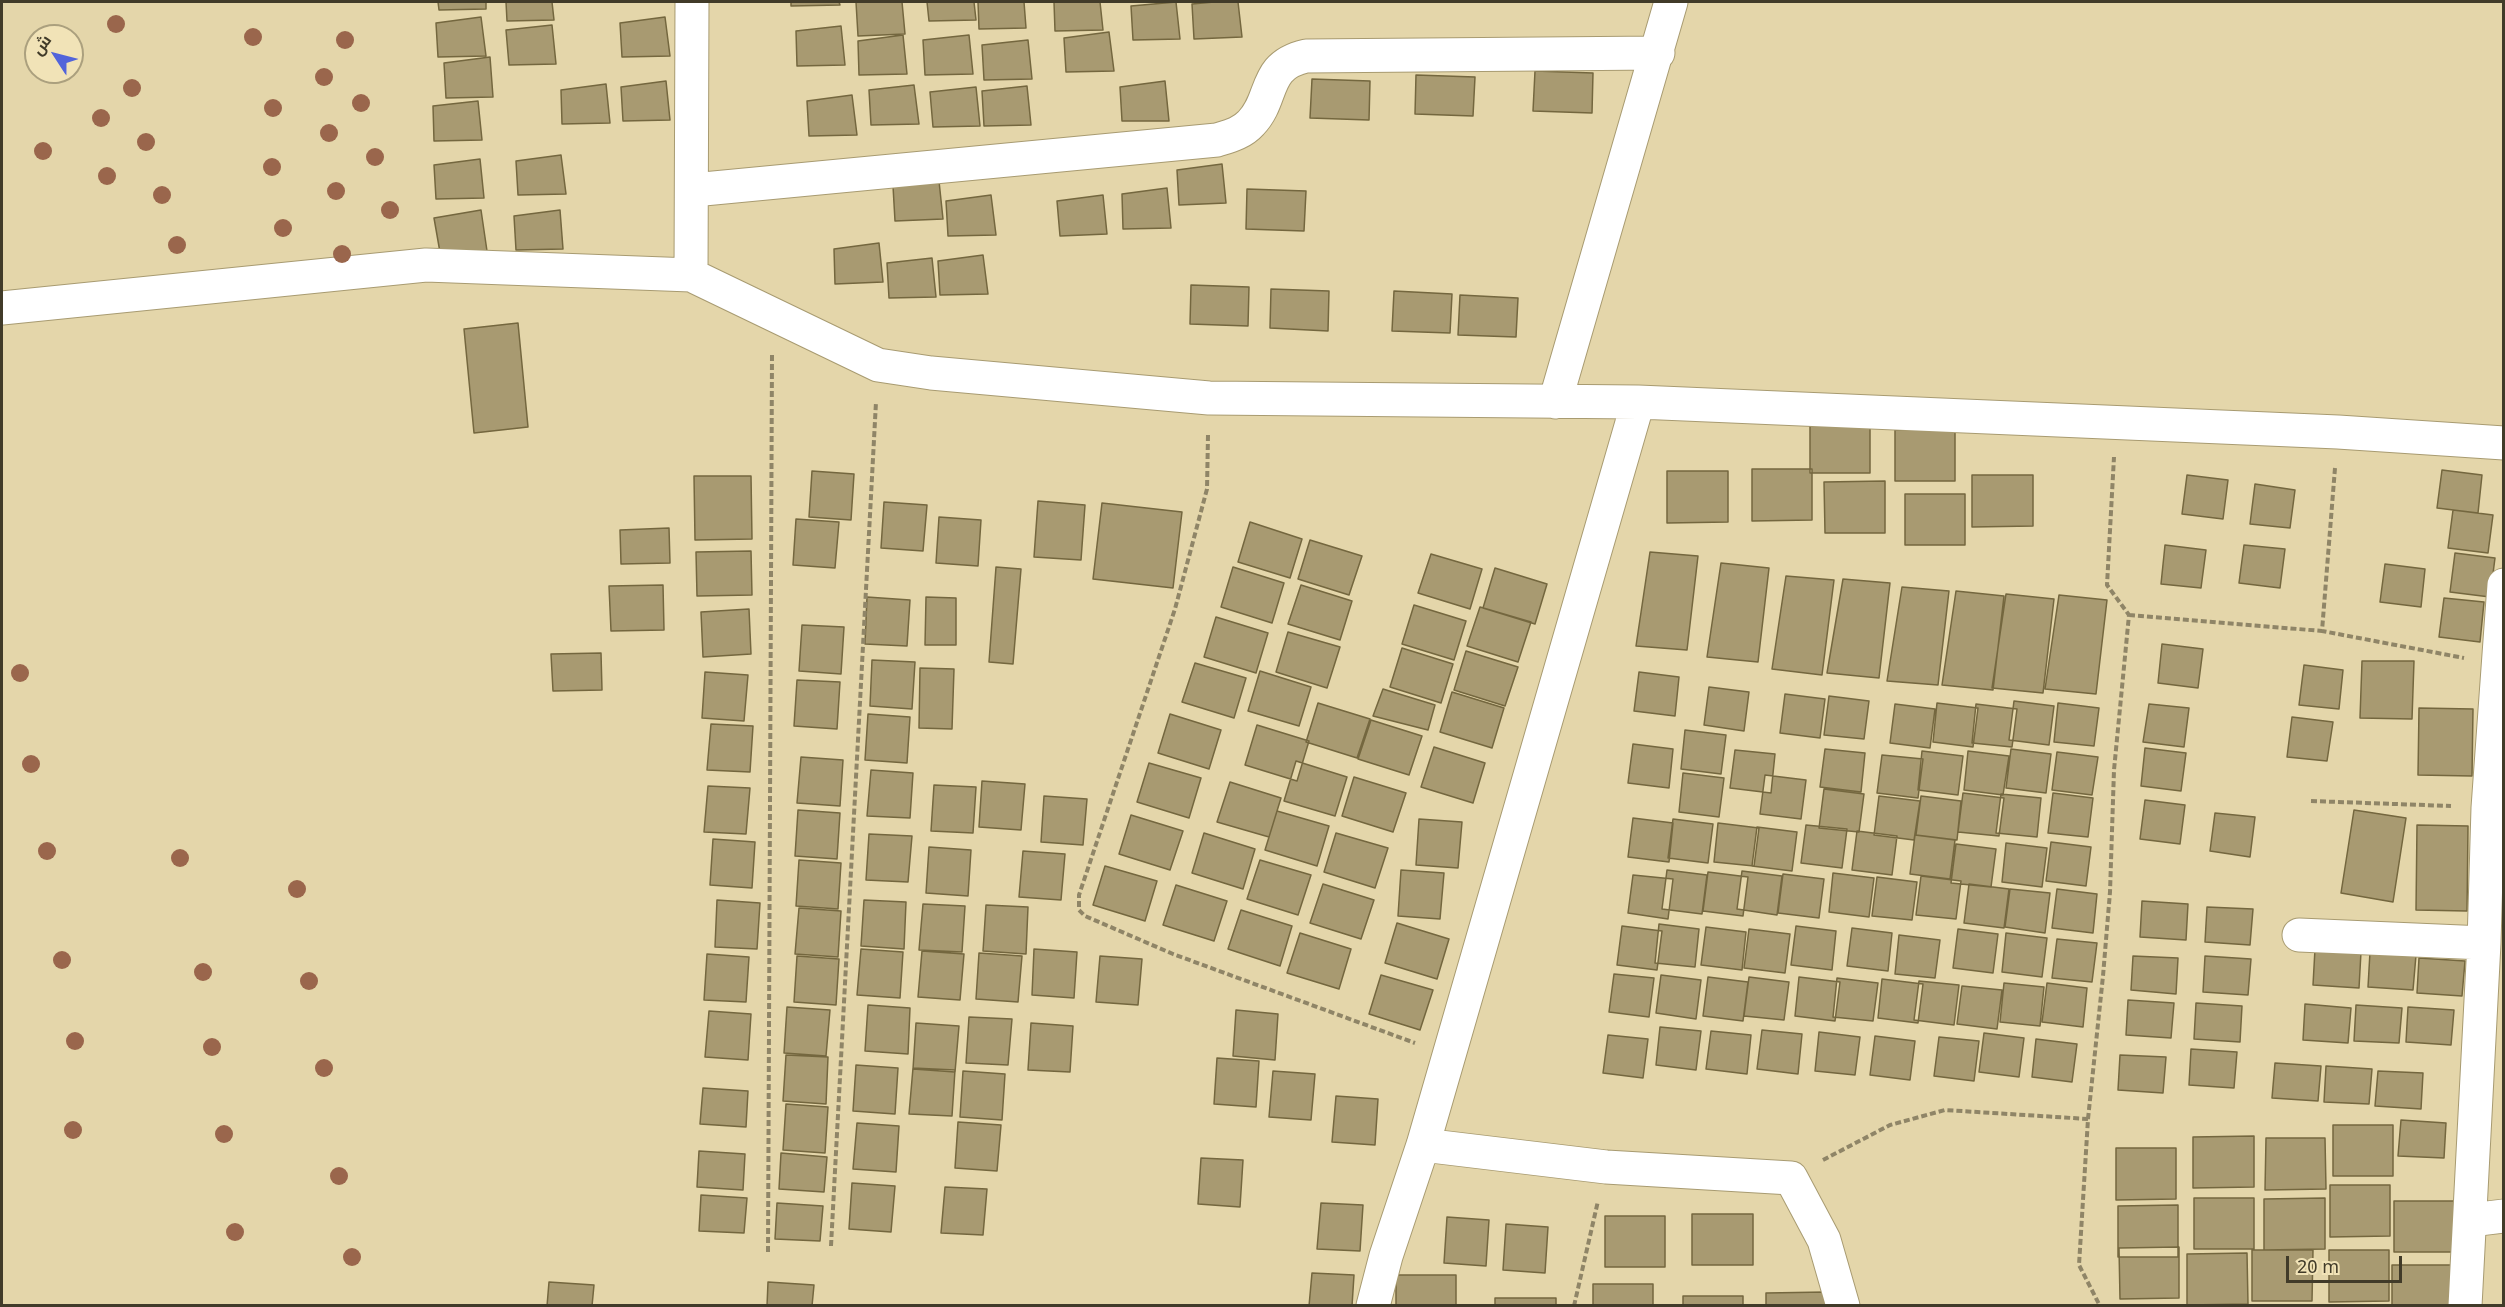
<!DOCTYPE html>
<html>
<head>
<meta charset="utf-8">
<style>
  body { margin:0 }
  #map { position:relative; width:2505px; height:1307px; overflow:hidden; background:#e4d6aa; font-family:"Noto Sans",Cairo,sans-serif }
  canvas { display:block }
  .frame { position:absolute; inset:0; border:3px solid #413b29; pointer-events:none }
  .north { position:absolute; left:24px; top:24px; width:60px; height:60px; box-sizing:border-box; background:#f1e3b7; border:2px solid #aba07e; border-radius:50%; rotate:306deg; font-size:16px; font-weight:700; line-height:24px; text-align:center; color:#413b29 }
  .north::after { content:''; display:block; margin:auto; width:21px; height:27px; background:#5264da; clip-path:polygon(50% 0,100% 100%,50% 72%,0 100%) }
  .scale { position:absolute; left:2286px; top:1256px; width:116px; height:27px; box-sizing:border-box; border:3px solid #413b29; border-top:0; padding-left:8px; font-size:18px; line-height:21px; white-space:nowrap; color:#413b29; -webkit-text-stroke:4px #f1e3b7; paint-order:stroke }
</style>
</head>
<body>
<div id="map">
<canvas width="2505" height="1307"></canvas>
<div class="frame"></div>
<div class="north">ش</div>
<div class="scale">20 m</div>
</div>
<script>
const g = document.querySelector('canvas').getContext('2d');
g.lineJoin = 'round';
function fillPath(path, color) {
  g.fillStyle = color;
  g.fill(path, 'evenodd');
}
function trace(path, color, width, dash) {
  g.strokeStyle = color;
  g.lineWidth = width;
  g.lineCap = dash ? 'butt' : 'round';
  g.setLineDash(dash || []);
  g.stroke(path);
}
const building = new Path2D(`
  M438 2H486V9L439 10Z
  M506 2H552L554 20 507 21Z
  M791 2H839L840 5 791 6Z
  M856 2H902L905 34 858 36Z
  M927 2H974L976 20 929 21Z
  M978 2H1024L1026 28 979 29Z
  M1054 2H1100L1103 30 1055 31Z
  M1176 2 1180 39 1133 40 1131 6Z
  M1214 2H1238L1242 37 1194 39 1192 4Z
  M481 17 486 56 438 57 436 23Z
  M665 17 670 56 622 57 620 23Z
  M552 25 556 64 509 65 506 30Z
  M841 26 845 65 797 66 796 31Z
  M1109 32 1114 71 1066 72 1064 38Z
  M903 35 907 74 859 75 858 41Z
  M969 35 973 74 925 75 923 40Z
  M1028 40 1032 79 984 80 982 45Z
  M490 57 493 97 446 98 444 63Z
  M1535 71 1593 73 1592 113 1533 111Z
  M1416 75 1475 77 1473 116 1415 114Z
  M1312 79 1370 81 1369 120 1310 118Z
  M666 81 670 120 623 121 621 87Z
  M1165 81 1169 121H1122L1120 87Z
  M606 84 610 123 562 124 561 90Z
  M914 85 919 124 871 125 869 90Z
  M1027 86 1031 125 984 126 982 91Z
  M976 87 980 126 933 127 930 92Z
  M852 95 857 135 809 136 807 101Z
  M478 101 482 140 434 141 433 106Z
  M561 155 566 194 518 195 516 161Z
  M480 159 484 198 436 199 434 165Z
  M1222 164 1226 203 1179 205 1177 170Z
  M939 181 943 219 895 221 893 186Z
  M1167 188 1171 228 1123 229 1122 194Z
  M1247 189 1306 191 1304 231 1246 229Z
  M991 195 996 235 948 236 946 201Z
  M1103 195 1107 234 1060 236 1057 201Z
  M481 210 487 251 441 258 434 218Z
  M560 210 563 249 516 250 514 216Z
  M879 243 883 282 835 284 834 249Z
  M983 255 988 294 940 295 938 261Z
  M932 258 936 297 889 298 887 263Z
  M1191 285 1249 287 1248 326 1190 324Z
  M1271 289 1329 291 1328 331 1270 328Z
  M1394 291 1452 294 1450 333 1392 331Z
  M1460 295 1518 298 1516 337 1458 335Z
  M518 323 528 427 474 433 464 329Z
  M1810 422H1870V473H1810Z
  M1895 430H1955V481H1895Z
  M1752 469H1812V520L1752 521Z
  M2442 470 2482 475 2478 513 2437 508Z
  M812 471 854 474 851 520 809 517Z
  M1667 471H1728V522L1667 523Z
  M1972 475H2033V526L1972 527Z
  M2187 475 2228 480 2223 519 2182 514Z
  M694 476H751L752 539 695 540Z
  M1885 481V533H1825L1824 482Z
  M2255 484 2295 490 2290 528 2250 524Z
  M1905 494H1965V545H1905Z
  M1038 501 1085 505 1081 560 1034 557Z
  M884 502 927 505 923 551 881 548Z
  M1102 503 1182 512 1173 588 1093 579Z
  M2453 510 2493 515 2488 553 2448 548Z
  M939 517 981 520 978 566 936 563Z
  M796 519 839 522 835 568 793 565Z
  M1250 522 1302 539 1290 578 1238 562Z
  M669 528 670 563 621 564 620 530Z
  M1310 540 1362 556 1349 595 1298 579Z
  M2165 545 2206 550 2201 588 2161 584Z
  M2244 545 2285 549 2280 588 2239 583Z
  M751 551 752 595 697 596 696 552Z
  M1650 552 1698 556 1687 650 1636 646Z
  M2455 553 2495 558 2490 597 2450 592Z
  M1431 554 1482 569 1470 609 1418 593Z
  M1721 563 1769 568 1758 662 1707 657Z
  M2385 564 2425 569 2421 607 2380 602Z
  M996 567 1021 569 1013 664 989 662Z
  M1233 567 1284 583 1272 623 1221 607Z
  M1495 568 1547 584 1535 624 1483 608Z
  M1786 576 1834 580 1822 675 1772 669Z
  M1843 579 1890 583 1879 678 1827 673Z
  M663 585 664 630 611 631 609 586Z
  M1301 585 1352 601 1340 640 1288 624Z
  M1902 587 1949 591 1938 685 1887 681Z
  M1956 591 2004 596 1993 690 1942 685Z
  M2006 594 2054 599 2043 693 1992 688Z
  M2059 595 2107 600 2096 694 2045 689Z
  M867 597 910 600 907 646 865 644Z
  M926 597 956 598V645H925Z
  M2444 598 2484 602 2480 642 2439 637Z
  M1414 605 1466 621 1454 660 1402 644Z
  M1480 607 1531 622 1518 662 1467 646Z
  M749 609 751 654 703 657 701 612Z
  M1216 617 1268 633 1256 673 1204 657Z
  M802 625 844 627 841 674 799 671Z
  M1288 632 1340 647 1327 688 1276 672Z
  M2162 644 2203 649 2198 688 2158 683Z
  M1402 648 1453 664 1441 703 1390 687Z
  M1466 651 1518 667 1505 706 1454 690Z
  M601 653 602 690 553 691 551 654Z
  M872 660 915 662 912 709 870 706Z
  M2362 661H2414L2412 719 2360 718Z
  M1195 663 1246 678 1234 718 1182 702Z
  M2304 665 2343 670 2339 709 2299 705Z
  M920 668 954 669 952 729 919 728Z
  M1260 671 1311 687 1299 726 1248 711Z
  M705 672 748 675 744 721 702 718Z
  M1639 672 1679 677 1675 716 1634 711Z
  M797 680 840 682 837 729 794 726Z
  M1709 687 1749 692 1744 731 1704 725Z
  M1383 689 1435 705 1428 730 1373 716Z
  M1452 692 1504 708 1492 748 1440 732Z
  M1785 694 1825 699 1820 738 1780 733Z
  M1829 696 1869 701 1864 739 1824 735Z
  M2014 701 2054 706 2049 745 2009 740Z
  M1318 703 1370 719 1357 758 1306 742Z
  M1937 703 1978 708 1973 747 1933 742Z
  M2058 703 2099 708 2094 746 2054 742Z
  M1895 704 1935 709 1930 748 1890 743Z
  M1976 704 2017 709 2012 747 1972 743Z
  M2149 704 2189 708 2184 747 2143 742Z
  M2419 708 2473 709 2472 776 2418 775Z
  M868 714 910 717 907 763 865 760Z
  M1170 714 1221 730 1209 769 1158 753Z
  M2292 717 2333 722 2327 761 2287 757Z
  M1371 720 1422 736 1409 775 1358 759Z
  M711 724 753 726 750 772 707 770Z
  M1257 725 1309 741 1297 781 1245 765Z
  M1685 730 1726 735 1721 774 1681 769Z
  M1633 744 1673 749 1669 788 1628 783Z
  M1434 747 1485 763 1473 803 1421 787Z
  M2145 748 2186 753 2181 791 2141 786Z
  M1825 749 1865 753 1861 792 1820 787Z
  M2011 749 2051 754 2046 793 2006 788Z
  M1735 750 1775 754 1771 793 1730 788Z
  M1922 751 1963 756 1958 795 1918 790Z
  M1968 751 2009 756 2003 795 1964 790Z
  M2057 752 2098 757 2092 795 2052 790Z
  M1882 755 1923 759 1918 798 1877 793Z
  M801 757 843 760 840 806 797 803Z
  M1296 761 1347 777 1335 816 1284 801Z
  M1149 763 1201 778 1189 818 1137 802Z
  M871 770 913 773 910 818 867 816Z
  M1683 773 1724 778 1719 817 1679 812Z
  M1765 775 1806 780 1801 819 1760 814Z
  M1354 777 1406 793 1393 832 1342 816Z
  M982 781 1025 784 1021 830 979 827Z
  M1230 782 1281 798 1269 837 1217 822Z
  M934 785 976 787 973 833 931 831Z
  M708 786 750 788 746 834 704 832Z
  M1824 789 1864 794 1859 832 1819 828Z
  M1963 793 2004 798 1999 836 1958 832Z
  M2053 793 2093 798 2088 837 2048 833Z
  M2001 794 2041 798 2037 837 1996 833Z
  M1044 796 1087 799 1083 845 1041 842Z
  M1879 796 1920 801 1914 840 1874 835Z
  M1921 796 1961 801 1957 840 1916 835Z
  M2145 800 2185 805 2180 844 2140 839Z
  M798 810 840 813 837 859 795 856Z
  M2354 810 2406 818 2393 902 2341 893Z
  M1277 811 1329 826 1317 866 1265 850Z
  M2215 813 2255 817 2250 857 2210 851Z
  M1131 815 1183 831 1170 870 1119 854Z
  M1633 818 1673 823 1669 862 1628 857Z
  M1419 819 1462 822 1458 868 1416 865Z
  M1673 819 1713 824 1708 863 1668 858Z
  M1718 823 1759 828 1754 866 1714 862Z
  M1806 825 1847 829 1842 868 1801 863Z
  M2417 825 2468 826 2467 911 2416 910Z
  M1757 827 1797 832 1792 871 1752 866Z
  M1857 831 1897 836 1892 875 1852 870Z
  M1204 833 1255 849 1243 889 1192 873Z
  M1336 833 1388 848 1375 888 1324 872Z
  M869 834 912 836 908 882 866 880Z
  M1915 835 1955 840 1950 879 1910 874Z
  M713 839 755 842 752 888 710 885Z
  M2051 842 2091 847 2086 886 2046 881Z
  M2006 843 2047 848 2042 887 2002 882Z
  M1956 844 1996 849 1991 887 1951 883Z
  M929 847 971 850 968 896 926 893Z
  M1023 851 1065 854 1061 900 1019 897Z
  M799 860 841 863 838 909 796 906Z
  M1260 860 1311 875 1298 915 1247 899Z
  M1105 866 1157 881 1145 921 1093 905Z
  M1401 870 1444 873 1440 919 1398 916Z
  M1667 870 1707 875 1702 914 1662 909Z
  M1742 871 1782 876 1777 915 1737 909Z
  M1708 872 1748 877 1743 916 1703 911Z
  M1833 873 1874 878 1869 917 1829 912Z
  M1783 874 1824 879 1819 918 1778 913Z
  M1633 875 1673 879 1668 919 1628 913Z
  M1921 876 1961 881 1956 919 1916 915Z
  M1877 877 1917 882 1912 920 1872 916Z
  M1323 884 1374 900 1361 939 1310 923Z
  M1969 884 2009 889 2004 928 1964 923Z
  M1176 885 1227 901 1214 941 1163 925Z
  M2010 889 2050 893 2045 933 2005 927Z
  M2057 889 2097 894 2093 933 2052 928Z
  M717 900 760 903 757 949 715 947Z
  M864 900 906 902 904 949 861 946Z
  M2142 901 2188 904 2186 940 2140 937Z
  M923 904 965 906 962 952 919 950Z
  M986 905 1028 907 1026 954 983 951Z
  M2207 907 2253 909 2250 945 2205 942Z
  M799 908 841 911 838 957 795 954Z
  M1241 910 1292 926 1280 966 1228 949Z
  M1397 923 1449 939 1437 979 1385 963Z
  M1659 924 1699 929 1695 967 1655 963Z
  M1622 926 1662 931 1657 970 1617 965Z
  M1796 926 1836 931 1832 970 1791 965Z
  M1706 927 1746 932 1742 970 1701 965Z
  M1852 928 1892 933 1888 971 1847 966Z
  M1749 929 1790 934 1785 973 1744 968Z
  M1958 929 1998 934 1993 973 1953 968Z
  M1300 933 1351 949 1339 989 1287 973Z
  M2006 933 2047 938 2042 977 2002 972Z
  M1899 935 1940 940 1935 978 1895 974Z
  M2057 939 2097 943 2092 982 2052 978Z
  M861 949 903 952 900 998 857 995Z
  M1034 949 1077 952 1074 998 1032 995Z
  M2315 949 2361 952 2359 988 2313 985Z
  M922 951 964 954 960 1000 918 997Z
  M2370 952 2416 955 2413 990 2368 987Z
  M979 953 1022 956 1018 1002 976 999Z
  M707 954 749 957 746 1002 704 1000Z
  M797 956 839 959 836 1005 794 1002Z
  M1100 956 1142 959 1138 1005 1096 1002Z
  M2133 956 2178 958 2176 994 2131 990Z
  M2205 956 2251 959 2248 995 2203 992Z
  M2419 958 2465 961 2462 996 2417 993Z
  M1614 974 1654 978 1649 1017 1609 1012Z
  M1381 975 1433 990 1420 1030 1369 1014Z
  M1661 975 1701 980 1696 1019 1656 1013Z
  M1708 977 1748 982 1743 1021 1703 1016Z
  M1749 977 1789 982 1784 1020 1744 1016Z
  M1799 977 1840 982 1835 1021 1795 1016Z
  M1837 978 1878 983 1873 1021 1833 1017Z
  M1882 979 1923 984 1918 1023 1878 1018Z
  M1919 981 1959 985 1954 1025 1914 1020Z
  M2004 983 2044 987 2040 1026 2000 1022Z
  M2047 983 2087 988 2083 1027 2042 1022Z
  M1962 986 2002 990 1997 1029 1957 1024Z
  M2128 1000 2174 1003 2171 1038 2126 1035Z
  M2196 1003 2242 1006 2240 1042 2194 1039Z
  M2305 1004 2351 1008 2348 1043 2303 1040Z
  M868 1005 910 1008 908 1054 865 1051Z
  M2356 1005 2402 1008 2399 1043 2354 1041Z
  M787 1007 830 1010 826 1056 784 1053Z
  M2408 1007 2454 1010 2451 1045 2406 1042Z
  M1236 1010 1278 1014 1275 1060 1233 1056Z
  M709 1011 751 1014 748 1060 705 1057Z
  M969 1017 1012 1019 1008 1065 966 1063Z
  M916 1023 959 1026 955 1072 913 1069Z
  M1031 1023 1073 1026 1070 1072 1028 1070Z
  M1660 1027 1701 1031 1696 1070 1656 1065Z
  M1762 1030 1802 1034 1798 1074 1757 1069Z
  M1711 1031 1751 1035 1747 1074 1706 1069Z
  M1819 1032 1860 1037 1855 1075 1815 1071Z
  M1984 1033 2024 1038 2019 1077 1979 1072Z
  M1608 1035 1648 1039 1643 1078 1603 1073Z
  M1875 1036 1915 1041 1910 1080 1870 1075Z
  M1939 1037 1979 1041 1974 1081 1934 1076Z
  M2036 1039 2077 1044 2072 1082 2032 1077Z
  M2191 1049 2237 1052 2234 1088 2189 1085Z
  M786 1055 828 1057 826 1104 783 1101Z
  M2120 1055 2166 1057 2163 1093 2118 1090Z
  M1217 1058 1259 1061 1256 1107 1214 1104Z
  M2275 1063 2321 1066 2318 1101 2272 1098Z
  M856 1065 898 1068 895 1114 853 1111Z
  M2326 1066 2372 1069 2369 1104 2324 1102Z
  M913 1068 955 1070 952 1116 909 1114Z
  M963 1071 1005 1074 1002 1120 960 1117Z
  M1273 1071 1315 1074 1311 1120 1269 1117Z
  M2378 1071 2423 1073 2421 1109 2375 1106Z
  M703 1088 748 1091 746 1127 700 1124Z
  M1336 1096 1378 1099 1375 1145 1332 1142Z
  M786 1104 828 1107 825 1153 783 1150Z
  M2401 1120 2446 1123 2444 1158 2398 1156Z
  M958 1122 1001 1125 997 1171 955 1168Z
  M857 1123 899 1126 896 1172 853 1169Z
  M2333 1125H2393V1176H2333Z
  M2254 1136V1187L2193 1188V1137Z
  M2266 1138H2325L2326 1189 2265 1190Z
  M2116 1148H2176V1199L2116 1200Z
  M699 1151 745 1154 743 1190 697 1187Z
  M781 1153 827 1157 824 1192 779 1189Z
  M1201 1158 1243 1160 1240 1207 1198 1204Z
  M852 1183 895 1186 891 1232 849 1229Z
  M2330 1185H2390V1236L2330 1237Z
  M945 1187 987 1189 983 1235 941 1233Z
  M701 1195 747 1198 744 1233 699 1231Z
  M2194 1198H2254V1249H2194Z
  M2325 1198V1249L2264 1250V1199Z
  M2394 1201H2454V1252H2394Z
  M777 1203 823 1206 820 1241 775 1239Z
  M1321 1203 1363 1205 1360 1251 1317 1249Z
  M2178 1205V1257H2118V1206Z
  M1692 1214H1753V1265H1692Z
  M1605 1216H1665V1267H1605Z
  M1447 1217 1489 1220 1486 1266 1444 1263Z
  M1506 1224 1548 1227 1545 1273 1503 1270Z
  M2179 1247V1298L2120 1299 2119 1248Z
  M2252 1250H2313L2312 1301H2252Z
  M2329 1250H2389V1301L2329 1302Z
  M2247 1253 2248 1304 2187 1305V1254Z
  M2392 1265H2452V1306H2392Z
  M1312 1273 1354 1275 1352 1306H1309Z
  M1396 1275H1456V1306H1396Z
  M549 1282 594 1285 592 1306H547Z
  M768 1282 814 1285 812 1306H767Z
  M1593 1284H1653V1306H1593Z
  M1826 1292V1306H1766V1293Z
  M1683 1296H1743V1306H1683Z
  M1495 1298H1556V1306H1495Z`);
const path = new Path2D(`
  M1208 435 1207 489 1175 609 1079 895V910L1085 916 1173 954 1415 1043
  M2335 468 2322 631 2464 658
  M2129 615 2322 631
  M2311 801 2451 806
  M2088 1119 2103 976 2110 892 2114 770 2129 615 2107 585 2114 457
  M1823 1160 1890 1125 1945 1110 2088 1119 2079 1265 2100 1306
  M831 1246 876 402
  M768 1252 772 355
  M1574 1306 1598 1201`);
const minor = new Path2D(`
  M693 190 1217 140C1230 136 1242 133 1251 123 1275 98 1262 66 1306 56L1658 53
  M691 275 692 2
  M2 308 426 265 691 275 878 365 931 373 1209 398 1638 402 2338 432 2504 443
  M1555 402 1671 2
  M2299 935 2484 943
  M1423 1145 1606 1167 1791 1178 1824 1240 1843 1306
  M2471 1220 2504 1216
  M1373 1306 1386 1256 1423 1145 1638 402
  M2465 1306 2484 943 2488 808 2504 585`);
const trees = [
  [116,24],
  [253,37],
  [345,40],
  [324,77],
  [132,88],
  [361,103],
  [273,108],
  [101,118],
  [329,133],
  [146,142],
  [43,151],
  [375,157],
  [272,167],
  [107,176],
  [336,191],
  [162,195],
  [390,210],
  [283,228],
  [177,245],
  [342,254],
  [20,673],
  [31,764],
  [47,851],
  [180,858],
  [297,889],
  [62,960],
  [203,972],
  [309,981],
  [75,1041],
  [212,1047],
  [324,1068],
  [73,1130],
  [224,1134],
  [339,1176],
  [235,1232],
  [352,1257]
];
fillPath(building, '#a89a71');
trace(building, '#74673f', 1.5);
trace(minor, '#a89b71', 35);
trace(path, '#8f8567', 4, [6, 3]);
trace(minor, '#fff', 33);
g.fillStyle = '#9a664c';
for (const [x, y] of trees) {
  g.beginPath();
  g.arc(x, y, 9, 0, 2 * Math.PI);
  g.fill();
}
</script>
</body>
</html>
